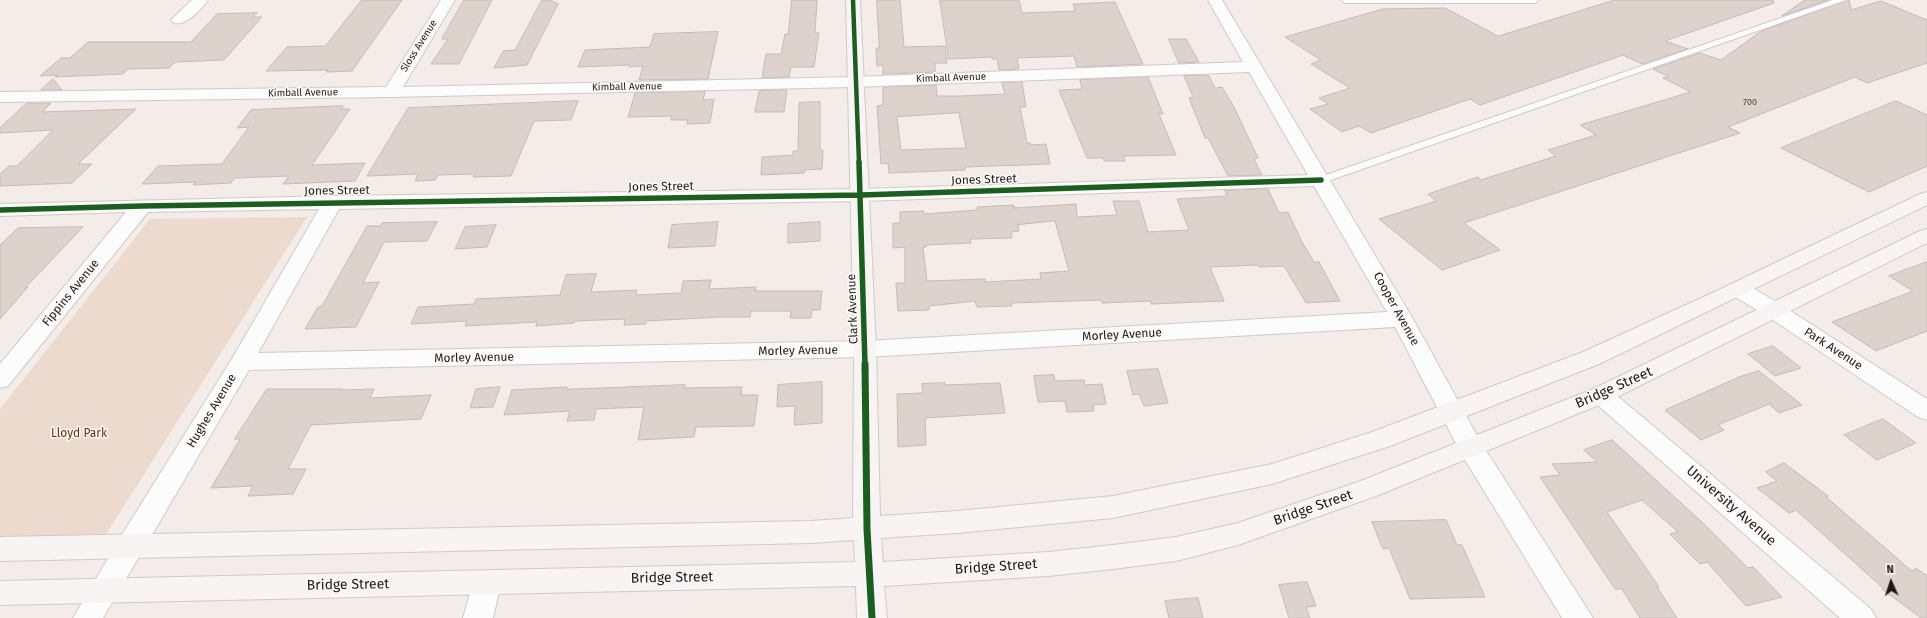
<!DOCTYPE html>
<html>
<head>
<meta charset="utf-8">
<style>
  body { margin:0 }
  #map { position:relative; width:1927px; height:618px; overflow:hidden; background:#f3ece8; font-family:"Fira Sans",sans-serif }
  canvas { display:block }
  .north { position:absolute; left:1871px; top:562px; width:40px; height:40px; -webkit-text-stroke:3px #fffaf7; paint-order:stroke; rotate:357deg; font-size:11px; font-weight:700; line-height:16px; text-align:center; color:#1d1917 }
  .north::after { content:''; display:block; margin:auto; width:14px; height:18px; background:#1d1917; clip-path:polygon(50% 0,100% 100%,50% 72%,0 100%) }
</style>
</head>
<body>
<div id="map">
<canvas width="1927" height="618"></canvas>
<div class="north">N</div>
</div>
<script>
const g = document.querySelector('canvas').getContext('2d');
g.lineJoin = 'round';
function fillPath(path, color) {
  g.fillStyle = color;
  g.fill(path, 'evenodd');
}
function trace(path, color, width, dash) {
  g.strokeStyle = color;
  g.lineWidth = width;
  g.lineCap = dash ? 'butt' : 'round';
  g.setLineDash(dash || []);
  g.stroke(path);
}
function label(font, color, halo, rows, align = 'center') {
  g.font = font + ' "Fira Sans",sans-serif';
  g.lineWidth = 3;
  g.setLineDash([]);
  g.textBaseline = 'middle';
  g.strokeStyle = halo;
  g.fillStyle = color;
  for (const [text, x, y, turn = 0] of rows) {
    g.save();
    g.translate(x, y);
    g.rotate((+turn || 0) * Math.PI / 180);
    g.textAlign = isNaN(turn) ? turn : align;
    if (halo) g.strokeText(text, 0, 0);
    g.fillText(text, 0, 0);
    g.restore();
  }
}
const green = new Path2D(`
  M307 217 91 558 0 561V409L150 219Z`);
const building = new Path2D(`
  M362 0H402L352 71 326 72 328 70 266 71 287 47 325 46Z
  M464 0H492L459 64H431L448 39H442Z
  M542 0H550L558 4 527 65 494 68 503 51 515 50Z
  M792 0H817L815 33H819L814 67H791L789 77 762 78 766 54H781L785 34H788Z
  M877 0H900L904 47 945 46 947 63H935V72L883 74V65L877 66 876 48H879Z
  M940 0H1019L1022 13 1075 11 1073 4 1115 2 1143 64 1077 67 1074 56 1017 58 1019 69 999 70 997 59H992V57L949 59Z
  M1615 0H1773L1774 3 1665 41 1688 49 1642 64 1623 55 1480 105 1470 99 1371 133 1359 126 1342 132 1310 109 1328 104 1319 98 1350 88 1311 64 1321 60 1285 37 1383 9 1445 8 1498 36Z
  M1805 0H1828L1782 16Z
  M1847 0H1849L1851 10 1881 1 1927 20V63L1867 83 1855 77 1728 127 1740 133 1464 223 1500 250 1442 270 1379 219 1436 201 1428 194 1478 177 1481 180 1556 156 1548 150 1596 135 1580 125 1691 92 1663 78 1669 77 1653 69 1700 53 1721 60 1760 32Z
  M257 13 252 17H262L224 60 175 62 169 68 128 69 123 74 55 77 58 75 40 76 61 58H70L88 42H191L217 14Z
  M718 32 708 79 639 80 643 66 629 67V65L578 67 585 50 650 47 654 34Z
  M1169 39H1186L1199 62 1179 63Z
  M1206 75 1209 76 1215 88 1222 87 1233 105 1258 158 1254 159 1262 175 1228 176 1208 138H1205L1189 98 1193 97 1184 76Z
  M1148 77 1163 114H1159L1176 155 1123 156 1125 161H1104L1103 158H1087L1059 90 1082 89 1080 80Z
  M53 79 62 90H41Z
  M1022 82 1026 107H1020L1027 143H1030L1031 145 1046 144 1050 164 965 167V170L889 173 888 163 881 164 877 106 883 105V87L936 85 937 96H962L1005 94 1002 83ZM959 113 966 148 901 150 897 117Z
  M787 90 784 112H755L759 91Z
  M705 92 703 100 714 99 710 123 687 124 688 120H671L672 116 628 117 635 93Z
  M578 101 571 120 534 121 511 176 473 177 475 174 438 175 435 180 415 181 418 174 367 176 408 108Z
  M1896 101 1927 115V166L1869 192 1781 148Z
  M820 102V150H823L822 169 805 170 804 173 761 175 762 157 793 155V151H798L799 103Z
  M27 103H51L42 112 136 109 78 164H92L72 183 0 186V174L9 166H17L53 130 0 133V128Z
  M343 106 341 109H350L312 165 365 163 355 181 283 184 289 176 235 178 231 183 193 185 196 182 142 184 158 166 222 164 249 127 237 128 251 110Z
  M1268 189 1279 213 1288 212 1302 242 1314 262H1319L1340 301 1306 303 1284 266 1259 267 1258 265 1210 267 1224 301 1151 304V301L1102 303 1101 300 1011 303 1012 306 977 307 975 301 929 306V310L898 311 896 283H905V247L893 248V223H900V212L923 211 924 214 978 210 977 207 1014 205V208L1076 204 1077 217 1117 215 1113 201H1139L1148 232 1189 230 1177 199 1227 196 1225 191ZM1055 221 1069 271 1040 273 1041 279 985 282V279L927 281 923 247H926V245L971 243 970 239 1012 238 1011 232 1019 231 1018 225Z
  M437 222 427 241 384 242 363 283 379 282 356 327 305 329 318 307 322 306 367 226H380L382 223Z
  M718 222 715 246 668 248 672 225Z
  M820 222V241L788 243V224Z
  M496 225 487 247 455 249 465 227Z
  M83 227 25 288 28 287 0 319V245L18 228Z
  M1927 262V331L1876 351 1832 322 1913 291 1889 276Z
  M596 274 591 292 637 290 636 295 681 293 683 281 711 280 709 289 756 287 755 291H822L820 310H812L811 318H790L791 311H751L750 317H720L646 321V324L624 325 625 319 574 321V323L536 326 537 322 465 326 467 321 411 324 418 307 474 304 476 299 560 295 566 275Z
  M1773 346 1801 368 1775 376 1748 354Z
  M1158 369 1168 403 1144 406 1139 394 1133 395 1127 371Z
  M1759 371 1802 405 1779 413 1769 404 1718 425 1724 430 1701 440 1665 410 1739 377Z
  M1054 375 1055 381 1084 380 1085 385 1102 384 1106 404 1093 405 1094 411 1067 412 1065 401 1038 402 1034 376Z
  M822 382V423L794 425 795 406 777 407 778 385Z
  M945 383V385L1000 383 1005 413 925 418 926 445 898 447 897 394 923 393 922 384Z
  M685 385 684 388 742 387 741 395H758L754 426 696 427 694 437 638 440 644 407 596 409 594 420 567 421 570 411 504 415 512 390 567 387V389Z
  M500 387 493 407 470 408 476 389Z
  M267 389H342V390L374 389 370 398 431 395 421 419 311 425 288 469H306L293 494 248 496 253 486 211 488 240 439H235Z
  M1883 419 1916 443 1877 460 1844 435Z
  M1612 440 1703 523 1748 568 1753 567 1782 597 1746 606 1707 562 1700 564 1670 534 1678 532 1642 500 1607 512 1659 587H1657L1677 618H1640L1622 589H1615L1540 477 1560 475 1552 464 1597 462 1584 450Z
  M1784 463 1828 496 1826 497 1912 571 1916 568 1927 576V618H1921L1882 589 1883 588 1796 510 1789 513 1757 488 1777 481 1766 472Z
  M1446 520 1457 545H1462L1485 597 1410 599 1389 548 1383 549 1372 522Z
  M1307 582 1316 606 1306 607 1310 618H1289L1279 585Z
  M1198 598 1203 618H1169L1165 601Z`);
const lane = new Path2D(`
  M1341 0H1539L1535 3H1345Z
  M1833 0H1846L1325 182H1317L1315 180 1317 178Z`);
const street = new Path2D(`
  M192 0H208C201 10 186 26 174 23L171 20 174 17Z
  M441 0H455L403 87 855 77 1243 62 1208 0H1222L1413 319 1480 441 1593 618H1562L1462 455 1395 327 865 357 249 370 103 618H73L120 538 233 357 319 209 148 212 8 386 0 388V364L126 212 0 216V204L333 196 861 189 1308 175 1249 72 855 87 391 97 0 102V92L386 87ZM1314 186 1387 312 865 341 258 353 339 209 861 201Z
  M1738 282 1746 284 1783 306 1927 399V420L1918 417 1767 316 1730 294 1727 289 1730 284Z
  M1601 386 1609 389 1871 609 1876 618H1840L1593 401 1589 395 1593 389Z
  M487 571 497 574 501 583 493 618H463L473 583 477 574Z`);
const secondary = new Path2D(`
  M846 0H860L876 349 880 516 957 511 1113 496 1272 464 1372 432 1583 352 1710 294 1920 194 1927 192V205L1599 364 1390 446 1272 484 1113 518 957 533 881 538 883 562 1048 552 1113 545 1176 537 1238 523 1358 482 1593 389 1920 231 1927 229V243L1609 401 1376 496 1238 545 1176 561 1113 569 1048 576 884 586 887 618H857L856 586 0 605V581L855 562 854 540 811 543 0 561V537L811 521 853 518 854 349Z`);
const cyclewayFar2 = new Path2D(`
  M853 0 859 163`);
const cyclewayFar1 = new Path2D(`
  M859 162 865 365
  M0 210 142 206 861 195 1321 180`);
const cycleway = new Path2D(`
  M865 364 867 529 872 618`);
const farNumbernames = [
  ["700",1750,102]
];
const farStreetnames = [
  ["Sloss Avenue",419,46,-58],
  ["Kimball Avenue",951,78,-2],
  ["Kimball Avenue",627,87,-1],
  ["Kimball Avenue",303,93,-1]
];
const streetNames = [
  ["Jones Street",984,180,-2],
  ["Jones Street",661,187,-1],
  ["Jones Street",337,191,-1],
  ["Fippins Avenue",71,293,-51],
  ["Clark Avenue",853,309,-92],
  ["Cooper Avenue",1396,309,61],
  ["Morley Avenue",1122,335,-3],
  ["Park Avenue",1833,349,33],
  ["Morley Avenue",798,351,-1],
  ["Morley Avenue",474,358,-1],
  ["Hughes Avenue",212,411,-59]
];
const parkNames = [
  ["Lloyd Park",79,434]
];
const nearStreetnames = [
  ["Bridge Street",1614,388,-24],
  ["University Avenue",1731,506,41],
  ["Bridge Street",1313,508,-19],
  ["Bridge Street",996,567,-4],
  ["Bridge Street",672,578,-1],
  ["Bridge Street",348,585,-1]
];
fillPath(green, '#ecdacf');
fillPath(building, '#ded3cc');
trace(building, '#c2bcb9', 1);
trace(lane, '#d0cac7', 2);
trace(street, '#d0cac7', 2);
trace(secondary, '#d0cac7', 2);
fillPath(lane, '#fdfcfc');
fillPath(street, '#fdfcfc');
fillPath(secondary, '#f9f4f4');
trace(cyclewayFar2, '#1b5e20', 4.5);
trace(cyclewayFar1, '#1b5e20', 5.5);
trace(cycleway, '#1b5e20', 7);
label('9px', '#4d4844', null, farNumbernames);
label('10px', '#1d1917', '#fffaf7', farStreetnames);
label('12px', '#1d1917', '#fffaf7', streetNames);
label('12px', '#673309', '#fffaf7', parkNames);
label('14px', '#1d1917', '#fffaf7', nearStreetnames);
</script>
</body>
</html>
